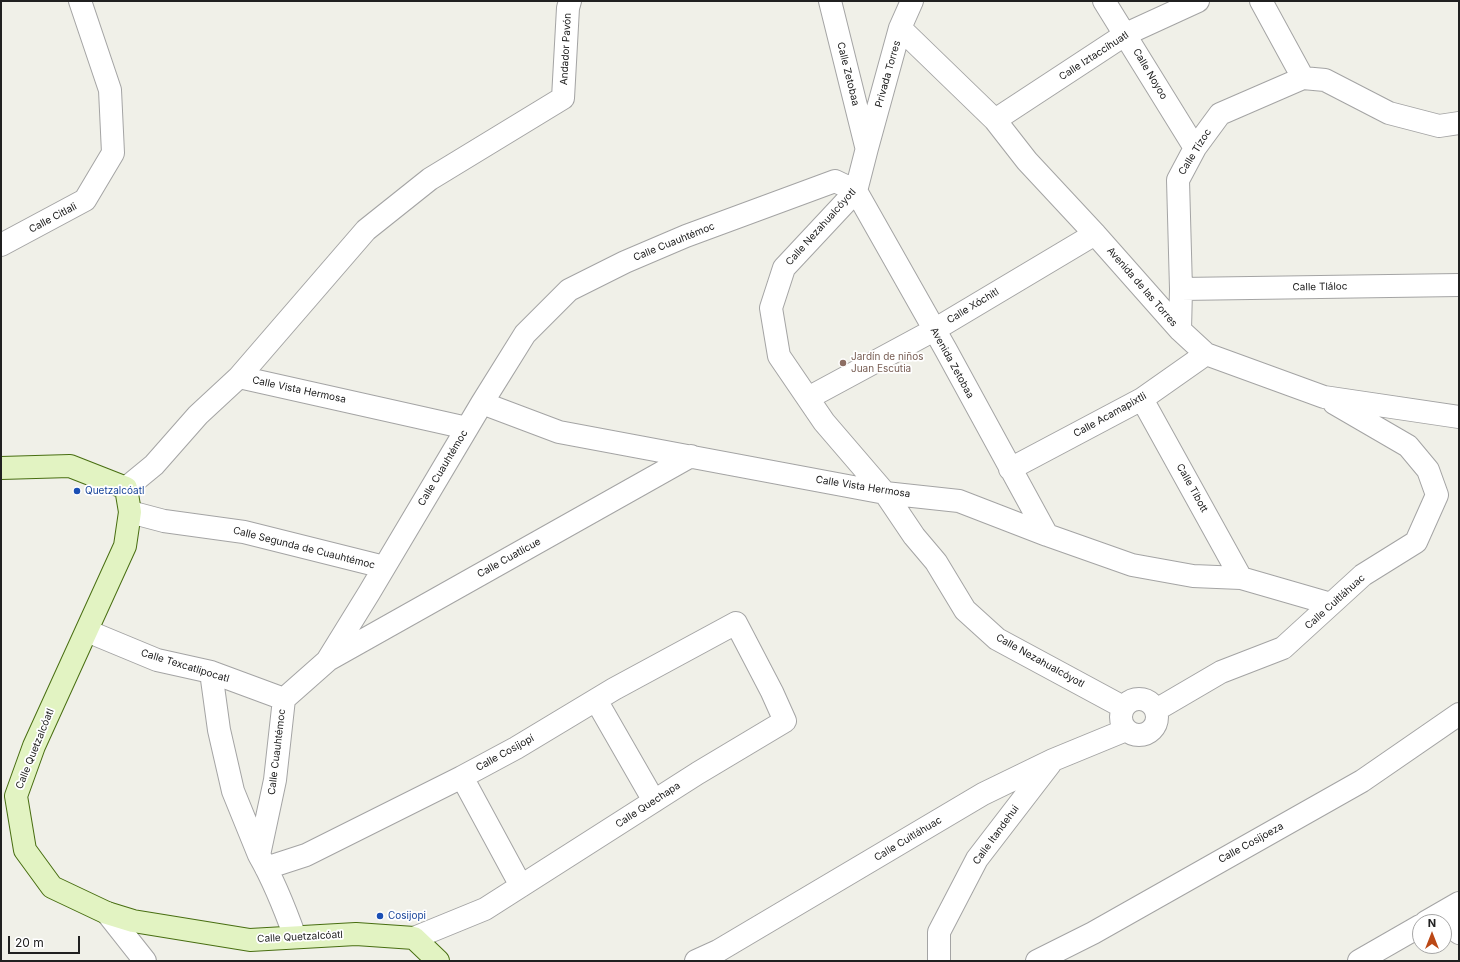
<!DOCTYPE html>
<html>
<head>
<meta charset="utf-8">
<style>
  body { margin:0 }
  #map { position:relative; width:1460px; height:962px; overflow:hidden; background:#f0f0e8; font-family:Inter,sans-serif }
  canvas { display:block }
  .frame { position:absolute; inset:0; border:2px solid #202020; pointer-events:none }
  .north { position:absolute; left:1412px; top:914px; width:40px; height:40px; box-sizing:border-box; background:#fff; border:1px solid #a6a6a6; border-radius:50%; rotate:0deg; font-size:11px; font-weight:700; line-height:16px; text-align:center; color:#202020 }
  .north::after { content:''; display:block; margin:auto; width:14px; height:18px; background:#bb4816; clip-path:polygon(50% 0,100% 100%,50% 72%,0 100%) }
  .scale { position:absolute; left:8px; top:936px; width:72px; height:18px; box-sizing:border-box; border:2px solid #202020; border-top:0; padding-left:5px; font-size:12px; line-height:14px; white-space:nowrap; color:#202020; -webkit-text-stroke:3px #fff; paint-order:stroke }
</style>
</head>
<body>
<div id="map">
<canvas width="1460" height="962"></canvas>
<div class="frame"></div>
<div class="north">N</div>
<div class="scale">20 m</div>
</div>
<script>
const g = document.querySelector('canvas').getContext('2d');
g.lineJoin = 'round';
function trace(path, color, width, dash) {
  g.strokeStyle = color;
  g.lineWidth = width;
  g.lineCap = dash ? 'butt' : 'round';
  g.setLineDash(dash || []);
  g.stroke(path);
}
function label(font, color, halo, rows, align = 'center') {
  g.font = font + ' Inter,sans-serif';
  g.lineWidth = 3.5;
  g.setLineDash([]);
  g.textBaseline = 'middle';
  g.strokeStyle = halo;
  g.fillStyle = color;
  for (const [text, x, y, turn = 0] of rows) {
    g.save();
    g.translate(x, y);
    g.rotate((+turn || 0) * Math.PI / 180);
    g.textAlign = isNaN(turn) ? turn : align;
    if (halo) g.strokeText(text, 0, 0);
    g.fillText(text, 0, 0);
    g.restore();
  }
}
const street = new Path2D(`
  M830 1 866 146
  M912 1 900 28 867 148 856 191 784 268 771 308 779 356 824 422 885 493 914 536 936 562 965 610 997 639 1123 707
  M1104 1 1195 148
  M1261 1 1303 78 1325 80 1389 113 1439 126 1459 123
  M900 28 995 120 1027 161 1095 234 1180 330 1206 354 1324 397 1459 417
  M995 120 1126 34 1198 1
  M1 245 85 200 113 153 110 90 80 1
  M1181 289 1459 285
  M1180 330 1181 289 1178 180 1195 148 1220 114 1303 78
  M239 377 366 230 430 179 563 98 568 8 570 1
  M808 398 934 330 1095 234
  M1142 399 1241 578
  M482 403 559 432 885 493 959 501 1047 535 1132 565 1193 576 1241 578 1331 604
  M1010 469 1142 399 1206 354
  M126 488 154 465 198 415 239 377 467 428
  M130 512 164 521 244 532 384 567
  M87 631 157 660 211 672 284 699
  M328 660 691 456
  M211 672 219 730 233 791 259 855
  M1121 717a18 18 0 1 1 36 0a18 18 0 1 1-36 0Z
  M596 700 654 801
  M1156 710 1221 672 1283 648 1363 575 1416 542 1437 495 1428 470 1408 446 1334 403
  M462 777 521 886
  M266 868 306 855 462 777 516 748 614 689 736 623 772 692 785 721 698 773 485 909 414 938
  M1449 909 1459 933
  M107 913 145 961
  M1426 922 1459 903
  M295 937C285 909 274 881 259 855L275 780 284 699 327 661 369 593 482 403 525 334 569 290 625 262 686 236 835 181 856 191 946 350 1047 535
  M696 961 718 951 983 794 1053 760 1126 730
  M939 961V932L977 859 1050 764
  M1037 961 1093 933 1362 781 1459 714
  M1359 961 1420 926`);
const secondary = new Path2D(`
  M1 468 70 466 126 488 130 512 125 546 34 746 16 796 25 850 52 887 107 913 133 921 250 940 356 934 414 938 438 961`);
const markers = [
  [843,363,4,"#8d6e63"],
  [77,491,4,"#1a4fb4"],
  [380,916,4,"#1a4fb4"]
];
const streetNames = [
  ["Andador Pavón",566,49,-87],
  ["Calle Iztaccíhuatl",1094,56,-33],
  ["Calle Zetobaa",848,74,76],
  ["Privada Torres",888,74,-74],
  ["Calle Noyoo",1150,74,59],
  ["Calle Tízoc",1195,152,-58],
  ["Calle Citlali",53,218,-28],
  ["Calle Nezahualcóyotl",821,227,-48],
  ["Calle Cuauhtémoc",674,242,-22],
  ["Avenida de las Torres",1142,287,49],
  ["Calle Tláloc",1320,287,-1],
  ["Calle Xóchitl",973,306,-31],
  ["Avenida Zetobaa",952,363,61],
  ["Calle Vista Hermosa",299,390,12],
  ["Calle Acamapixtli",1110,415,-29],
  ["Calle Cuauhtémoc",443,468,-59],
  ["Calle Vista Hermosa",863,487,9],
  ["Calle Tibott",1192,488,61],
  ["Calle Segunda de Cuauhtémoc",304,548,14],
  ["Calle Cuatlicue",509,558,-29],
  ["Calle Cuitláhuac",1335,602,-42],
  ["Calle Nezahualcóyotl",1040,661,29],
  ["Calle Texcatlipocatl",185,666,17],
  ["Calle Quetzalcóatl",35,749,-68],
  ["Calle Cuauhtémoc",277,752,-83],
  ["Calle Cosijopí",505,753,-29],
  ["Calle Quechapa",648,805,-33],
  ["Calle Itandehui",996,835,-54],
  ["Calle Cuitláhuac",908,839,-31],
  ["Calle Cosijoeza",1251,843,-29],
  ["Calle Quetzalcóatl",300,937,-3]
];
const educationNames = [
  ["Jardín de niños",851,357],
  ["Juan Escutia",851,369]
];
const transitNames = [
  ["Quetzalcóatl",85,491],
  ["Cosijopi",388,916]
];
trace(street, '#a4a4a4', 24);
trace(secondary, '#486e11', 24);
trace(street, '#fff', 22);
trace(secondary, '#e2f3c2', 22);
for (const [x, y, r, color] of markers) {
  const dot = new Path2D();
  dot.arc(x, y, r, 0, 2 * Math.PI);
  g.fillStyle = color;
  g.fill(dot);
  trace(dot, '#fff', 1.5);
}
label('10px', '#202020', '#fff', streetNames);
label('10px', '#785e54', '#fff', educationNames, 'left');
label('10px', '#164399', '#fff', transitNames, 'left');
</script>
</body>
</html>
